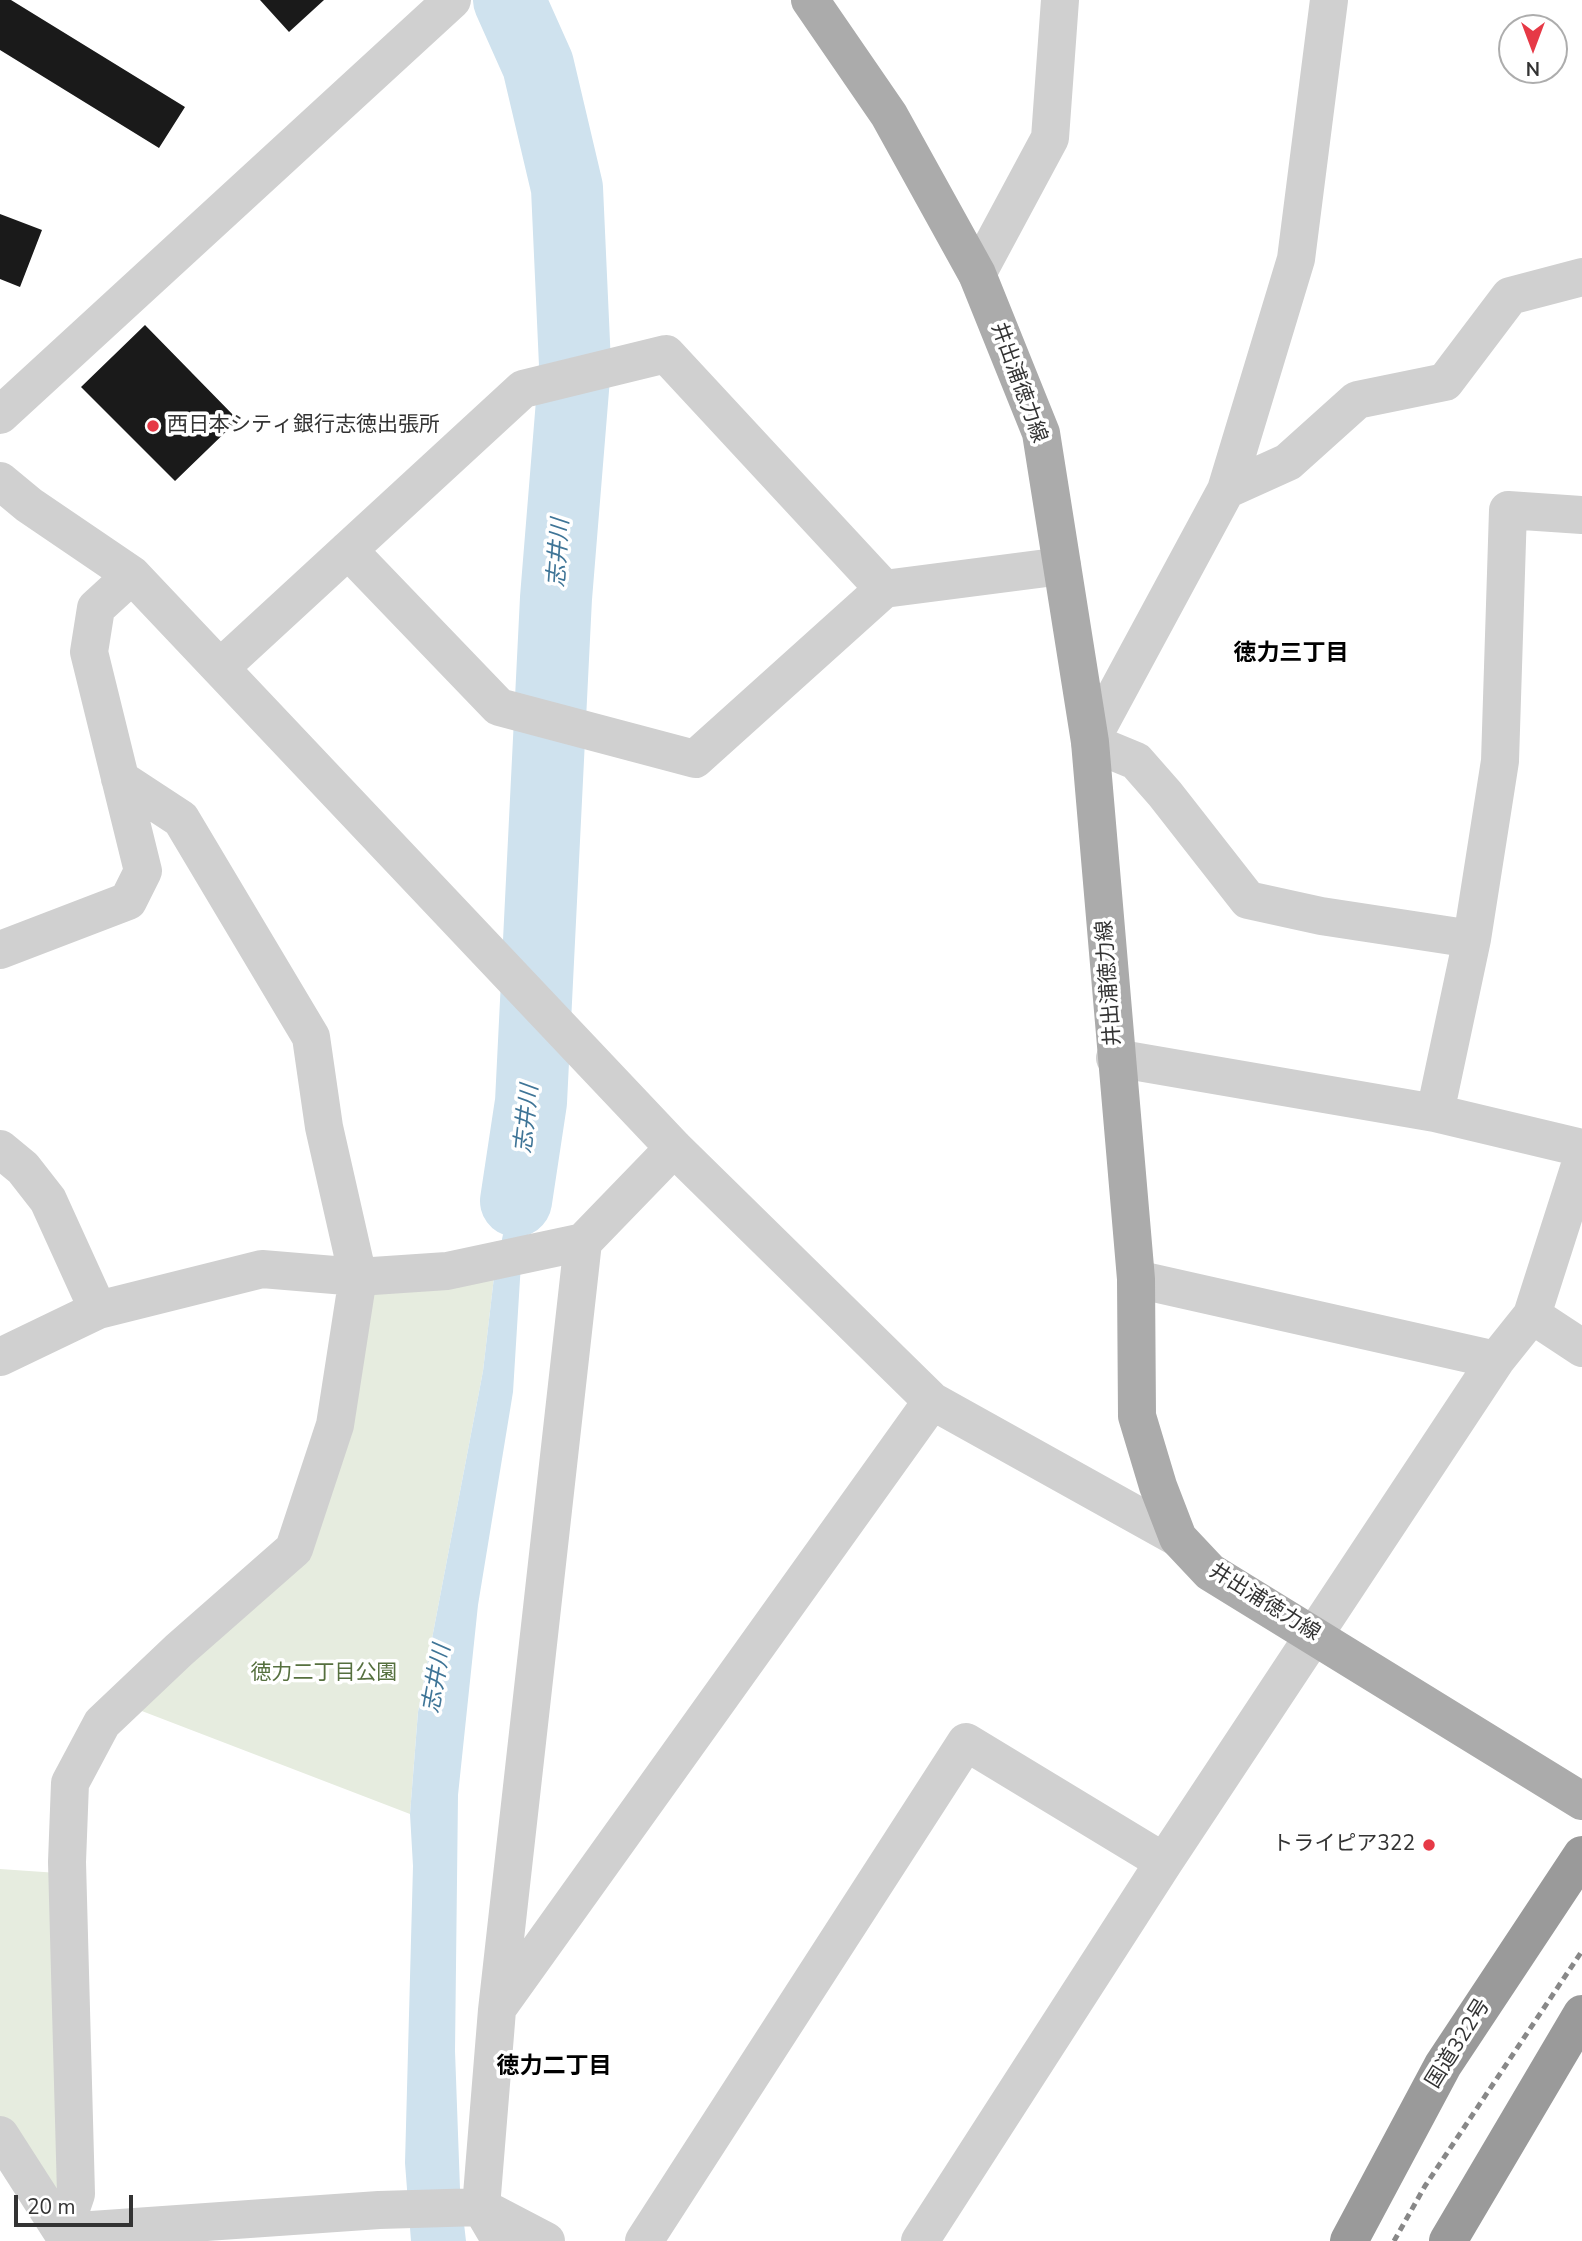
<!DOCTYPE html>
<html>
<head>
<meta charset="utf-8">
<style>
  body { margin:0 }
  #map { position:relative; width:1582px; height:2241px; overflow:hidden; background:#fff; font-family:"Nunito Sans",sans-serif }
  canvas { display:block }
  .north { position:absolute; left:1498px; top:14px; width:70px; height:70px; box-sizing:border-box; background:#fff; border:2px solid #adadad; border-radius:50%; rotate:180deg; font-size:19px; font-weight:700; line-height:28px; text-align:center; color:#333 }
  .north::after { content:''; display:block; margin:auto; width:24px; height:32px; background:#e63946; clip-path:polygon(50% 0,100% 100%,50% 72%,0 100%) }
  .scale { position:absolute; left:14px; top:2195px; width:119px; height:32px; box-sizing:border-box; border:4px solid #333; border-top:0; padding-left:9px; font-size:21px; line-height:24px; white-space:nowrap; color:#333; -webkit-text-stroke:5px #fff; paint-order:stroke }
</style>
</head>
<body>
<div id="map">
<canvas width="1582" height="2241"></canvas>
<div class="north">N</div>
<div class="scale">20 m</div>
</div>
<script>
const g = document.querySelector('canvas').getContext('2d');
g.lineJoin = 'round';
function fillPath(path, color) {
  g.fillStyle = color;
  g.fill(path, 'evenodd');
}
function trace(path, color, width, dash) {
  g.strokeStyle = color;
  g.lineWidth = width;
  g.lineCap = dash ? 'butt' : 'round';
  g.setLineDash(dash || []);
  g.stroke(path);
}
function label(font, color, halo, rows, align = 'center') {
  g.font = font + ' "Nunito Sans","Noto Sans JP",sans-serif';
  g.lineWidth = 7;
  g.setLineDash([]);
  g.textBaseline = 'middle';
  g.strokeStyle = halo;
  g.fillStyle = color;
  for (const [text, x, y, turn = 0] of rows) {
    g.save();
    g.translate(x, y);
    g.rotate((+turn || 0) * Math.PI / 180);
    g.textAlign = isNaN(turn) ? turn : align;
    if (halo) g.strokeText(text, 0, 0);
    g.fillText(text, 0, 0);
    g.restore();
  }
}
const green = new Path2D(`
  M494 1277 483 1371 418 1712 410 1814 134 1708 291 1570 369 1288Z
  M0 1869 58 1873V2218L0 2118Z`);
const water = new Path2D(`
  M531 1102 513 1392 478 1605 458 1795 455 2051 460 2189 466 2241H411L405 2163 413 1866 410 1814 418 1712 483 1371 494 1277Z`);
const river = new Path2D(`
  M509 0 538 65 567 188 575 365 556 598 531 1102 516 1201`);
const building = new Path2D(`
  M0 0H11L185 107 159 148 0 50Z
  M260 0H324L289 32Z
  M0 214 42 230 20 287 0 279Z
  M145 325 238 420 175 481 81 387Z`);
const minor = new Path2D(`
  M1329 0 1296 259 1226 490 1090 742 1136 761 1165 794 1248 900 1321 916 1472 939
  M977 274 1050 138 1060 0
  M0 415 452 0
  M0 481 29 505 132 575 674 1148 932 1401 1178 1538
  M1226 490 1288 462 1357 400 1445 382 1510 296 1582 277
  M348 550 499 707 695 759 884 589
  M220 668 523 389 666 354 884 589 1062 566
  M0 950 128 901 143 871 89 652 96 608 132 575
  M1115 1058 1435 1113 1582 1148
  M1435 1113 1472 939 1500 761 1508 510 1582 515
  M0 1149 23 1168 48 1200 98 1310
  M1136 1279 1496 1360
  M1532 1315 1582 1348
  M0 1357 98 1310 262 1269 358 1277 447 1271 583 1242 674 1148
  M499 2006 932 1401
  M0 2135 68 2241
  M63 2232 76 2194 67 1862 70 1783 102 1723 179 1650 294 1549 335 1425 358 1277 324 1127 311 1037 181 819 120 779
  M63 2232 379 2210 481 2207 546 2241
  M501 2241 481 2207 497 2010 583 1242
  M644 2241 966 1742 1164 1862
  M920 2241 1164 1862 1496 1360 1532 1315 1582 1159`);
const major = new Path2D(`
  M810 0 889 115 977 274 1041 433 1090 742 1136 1279 1137 1416 1158 1486 1178 1538 1210 1572 1582 1801`);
const highway = new Path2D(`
  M1349 2241 1443 2065 1582 1855
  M1448 2241 1582 2014`);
const rail = new Path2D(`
  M1394 2241 1425 2186 1582 1951`);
const markers = [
  [153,426,7,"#e63946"],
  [1429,1845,7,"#e63946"]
];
const streetNames = [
  ["井出浦徳力線",1018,383,70],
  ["井出浦徳力線",1110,983,-94],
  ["井出浦徳力線",1264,1603,32],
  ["国道322号",1459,2044,-58]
];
const poiNames = [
  ["西日本シティ銀行志徳出張所",167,426],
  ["トライピア322",1415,1845,"right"]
];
const parkNames = [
  ["徳力二丁目公園",324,1674]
];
const waterNames = [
  ["志井川",560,553,-86],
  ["志井川",528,1119,-84],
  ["志井川",438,1679,-80]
];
const neighbourhoodNames = [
  ["徳力三丁目",1291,654],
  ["徳力二丁目",554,2067]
];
fillPath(green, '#e6ecdf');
fillPath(water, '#cfe2ee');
trace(river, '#cfe2ee', 72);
fillPath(building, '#1a1a1a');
trace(minor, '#d0d0d0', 38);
trace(major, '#ababab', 38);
trace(highway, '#9a9a9a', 38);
trace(rail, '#888', 5, [7, 5]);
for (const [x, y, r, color] of markers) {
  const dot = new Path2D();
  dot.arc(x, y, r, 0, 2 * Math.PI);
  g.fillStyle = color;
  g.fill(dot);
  trace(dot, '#fff', 2.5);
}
label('21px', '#333', '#fff', streetNames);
label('21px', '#333', '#fff', poiNames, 'left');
label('21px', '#56703f', '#fff', parkNames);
label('italic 23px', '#3f7597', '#fff', waterNames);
label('bold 23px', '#000', '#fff', neighbourhoodNames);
</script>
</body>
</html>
